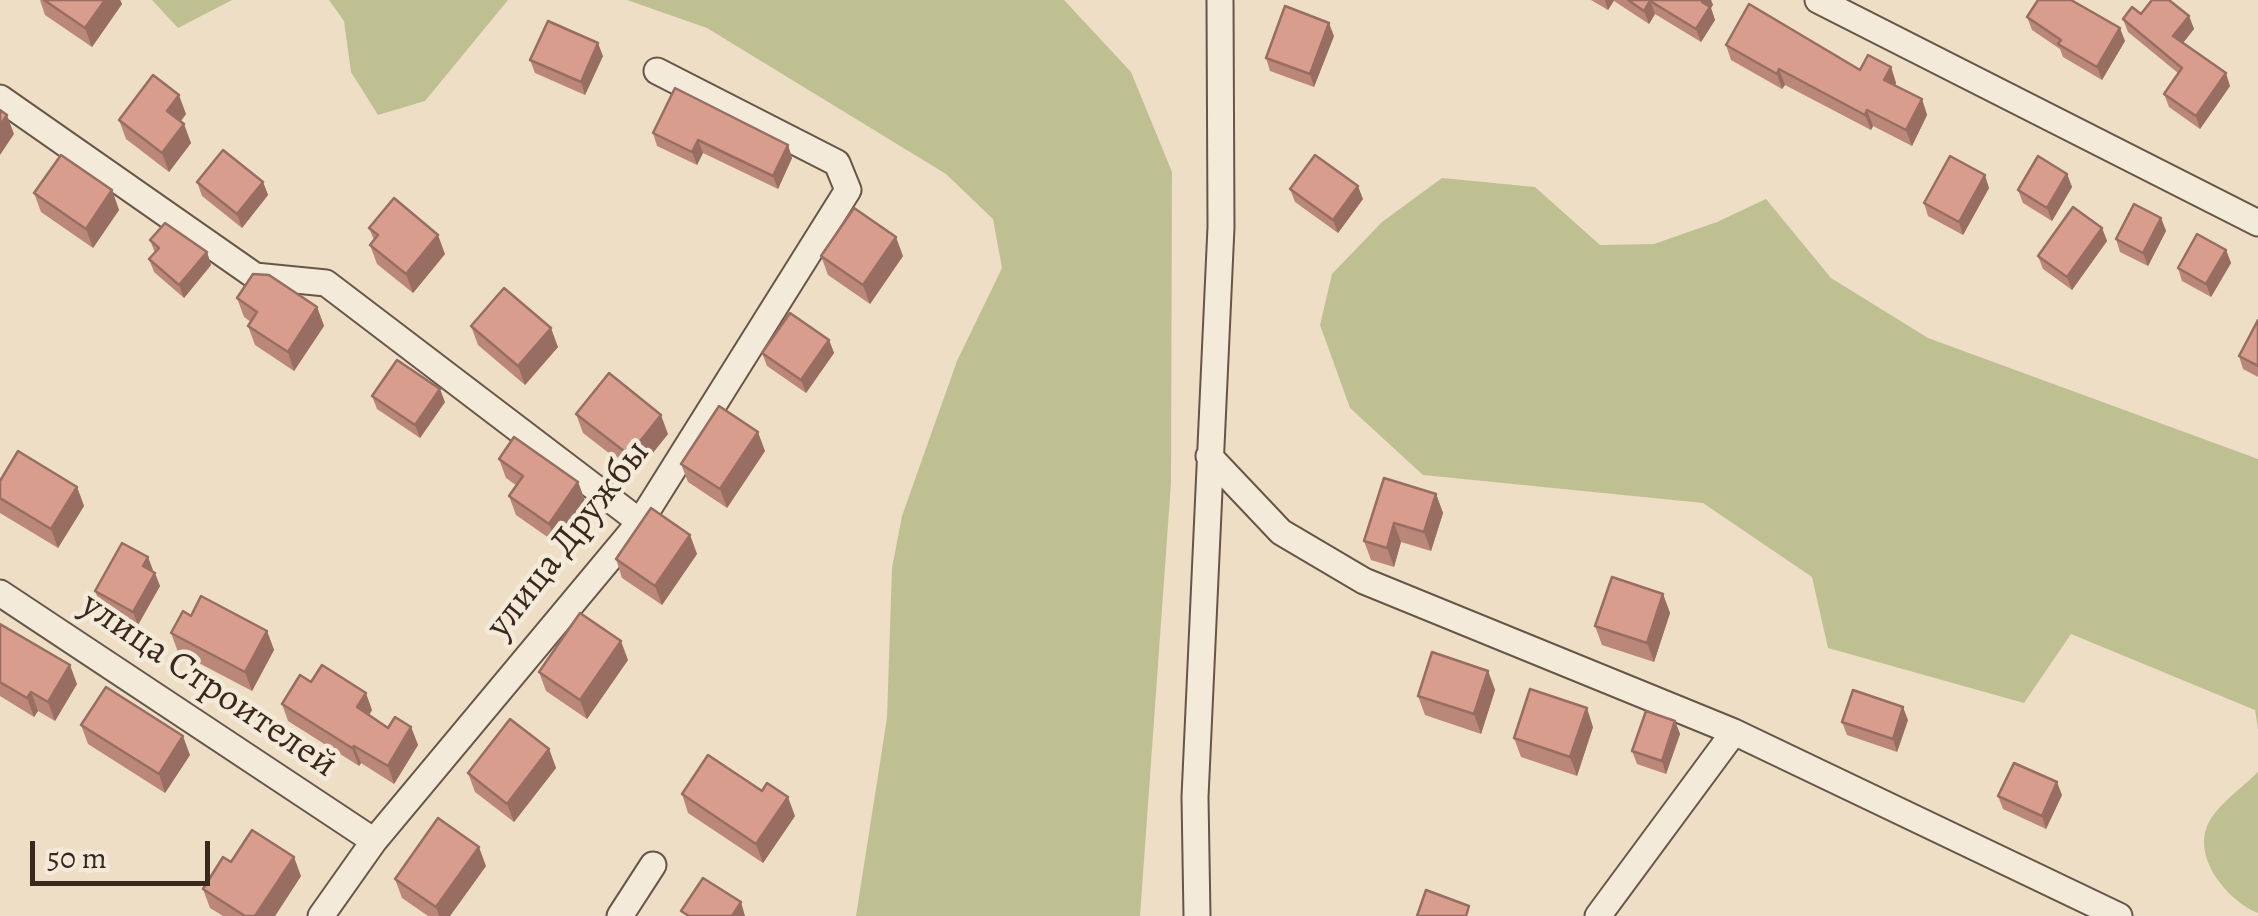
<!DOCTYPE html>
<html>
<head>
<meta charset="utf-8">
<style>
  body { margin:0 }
  #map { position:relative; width:2258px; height:916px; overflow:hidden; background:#eedec5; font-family:Alegreya,serif }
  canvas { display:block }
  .scale { position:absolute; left:30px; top:841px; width:180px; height:45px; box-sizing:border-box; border:5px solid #3a281f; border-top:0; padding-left:12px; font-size:30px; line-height:35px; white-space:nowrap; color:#3a281f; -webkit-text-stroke:8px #f4ead9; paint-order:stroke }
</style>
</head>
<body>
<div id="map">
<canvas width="2258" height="916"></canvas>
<div class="scale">50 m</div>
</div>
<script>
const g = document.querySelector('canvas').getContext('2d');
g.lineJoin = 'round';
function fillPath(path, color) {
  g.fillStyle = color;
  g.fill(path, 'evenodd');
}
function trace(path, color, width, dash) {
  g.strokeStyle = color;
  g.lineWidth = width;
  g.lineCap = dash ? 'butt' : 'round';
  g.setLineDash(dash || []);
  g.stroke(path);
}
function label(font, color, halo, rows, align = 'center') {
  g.font = font + ' Alegreya,serif';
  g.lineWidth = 9;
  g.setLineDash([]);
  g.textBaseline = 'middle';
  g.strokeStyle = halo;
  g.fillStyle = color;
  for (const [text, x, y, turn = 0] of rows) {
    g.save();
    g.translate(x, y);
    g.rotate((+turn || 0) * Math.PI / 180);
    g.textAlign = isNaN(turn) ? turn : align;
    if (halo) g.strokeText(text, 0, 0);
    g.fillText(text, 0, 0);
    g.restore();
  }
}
const green = new Path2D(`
  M152 0H232L178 28Z
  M329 0H508L425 101 378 115 351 72 344 21Z
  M627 0H1064L1131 72 1172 172 1171 483 1140 916H856L887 718 892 568 902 516 957 361 1002 268 993 219 946 174 707 28Z
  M1442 178 1535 187 1600 245 1654 244 1717 222 1766 199 1831 278 1928 338 2258 459V729L2255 710 2071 634 2024 703 1828 648 1812 577 1703 503 1423 475 1350 408 1320 325 1332 274 1382 222Z
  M2258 772V913C2228 901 2192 858 2208 824 2217 805 2243 787 2258 772Z`);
const minor = new Path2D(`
  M1818 0 2258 223
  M0 98 255 276 326 283 640 522
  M1209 456 1281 532 1364 581 1734 732 2119 916
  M0 593 374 841
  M321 916 374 841 640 522 848 190 837 163 657 71
  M620 916 653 865
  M1197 916 1195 797 1221 227 1220 0
  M1598 916 1734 732`);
const wall = new Path2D(`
  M40 0H120L122 4 92 47 45 15Z
  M1591 0H1711L1713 5 1711 8 1715 20 1701 42 1655 14 1649 24 1614 1 1608 10Z
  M2075 2 2125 41 2102 80 2063 57 2060 49 2032 30 2027 17Z
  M2141 14 2189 16 2194 29 2183 43 2230 86 2200 129 2169 107 2164 94 2178 73 2128 32 2123 19Z
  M1334 36 1314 87 1270 71 1266 58Z
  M1726 45 1860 70 1891 67 1896 83 1895 85 1922 99 1927 115 1912 146 1873 126 1871 130 1785 85 1782 89 1731 60Z
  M603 56 585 95 535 73 530 60Z
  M186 114 181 121 191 143 169 172 126 139 119 120Z
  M653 133 788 145 792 158 778 189 703 153 697 165 657 146Z
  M2067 174 2072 187 2052 221 2023 203 2018 190Z
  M197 182H263L268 195 242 228 202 196Z
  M1989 188 1963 235 1928 216 1924 203Z
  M1290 189 1363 199 1338 233 1295 202Z
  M112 190 119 210 93 248 41 212 34 193Z
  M2161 218 2166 231 2148 266 2120 252 2116 239Z
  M369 228 445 254 413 293 377 264 370 245 374 240Z
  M2102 228 2107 241 2072 290 2043 269 2038 256Z
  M150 240 207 252 211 265 184 298 154 272 149 259 155 253Z
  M2226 250 2231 263 2211 297 2182 281 2178 268Z
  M821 256H903L870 304 828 275Z
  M237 298 317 307 324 326 294 371 255 345 248 326 251 322 244 317Z
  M2258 320V377L2243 369 2239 356Z
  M471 326 558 347 525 385 478 345Z
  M829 340 834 353 806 393 767 366 762 353Z
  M372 396 445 402 420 438 377 409Z
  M576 414 668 434 636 474 583 433Z
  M765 451 727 508 688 482 681 464Z
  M499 459 578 482 585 501 556 543 516 515 509 496 517 486 506 478Z
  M0 481 77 487 84 506 58 548 0 513Z
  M1436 494 1443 513 1431 551 1401 542 1394 567 1371 560 1364 541Z
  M690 535 697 554 662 605 622 578 616 559Z
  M148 557 152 571 160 586 138 625 100 604 95 591Z
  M1663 594 1670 613 1654 662 1602 645 1595 626Z
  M191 616 267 631 274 650 252 691 178 652 171 633Z
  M0 624 77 684 55 721 38 711 34 717 0 696Z
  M628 660 587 719 546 691 539 672Z
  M1488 671 1495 690 1481 734 1425 715 1418 696Z
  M311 682 372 710 369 715 388 728 411 727 418 745 394 784 361 763 359 766 288 721 282 704Z
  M1908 720 1897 752 1847 735 1842 722Z
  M1675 721 1680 734 1666 774 1637 764 1632 751Z
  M81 725 190 755 165 793 88 744Z
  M1593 727 1577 776 1521 757 1514 738Z
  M549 749 556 768 514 822 475 792 468 773Z
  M682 794 795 816 763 863 688 813Z
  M2062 795 2046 829 2003 809 1998 796Z
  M231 862 301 876 275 916H223L210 908 203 889Z
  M486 866 450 916H428L402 898 395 879Z`);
const shadedWall = new Path2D(`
  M105 0H120L122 4 92 47 85 28Z
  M1605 0H1614L1608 10Z
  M1703 0H1711L1713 5 1711 8 1715 20 1701 42 1696 29Z
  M1650 1 1655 14 1649 24 1644 11Z
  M2189 16 2194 29 2178 49 2173 36Z
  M1329 23 1334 36 1314 87 1310 74Z
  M2120 28 2125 41 2102 80 2097 67Z
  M598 43 603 56 585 95 581 82Z
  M1891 67 1896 83 1890 95 1884 80Z
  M1779 69 1785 85 1782 89 1777 74Z
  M2226 73 2230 86 2200 129 2196 116Z
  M179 95 186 114 174 130 167 111Z
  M1922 99 1927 115 1912 146 1906 130Z
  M1867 110 1873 126 1871 130 1865 115Z
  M7 115 14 134 0 155V125Z
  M184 124 191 143 169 172 162 153Z
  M698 140 703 153 697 165 692 152Z
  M788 145 792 158 778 189 773 176Z
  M2067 174 2072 187 2052 221 2047 208Z
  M1985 175 1989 188 1963 235 1959 222Z
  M263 182 268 195 242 228 237 214Z
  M1358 186 1363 199 1338 233 1333 220Z
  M112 190 119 210 93 248 86 229Z
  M2161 218 2166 231 2148 266 2143 253Z
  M2102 228 2107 241 2072 290 2067 277Z
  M438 235 445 254 413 293 406 274Z
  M896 237 903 256 870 304 863 285Z
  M2226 250 2231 263 2211 297 2206 284Z
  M207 252 211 265 184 298 179 285Z
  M317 307 324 326 294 371 288 352Z
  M551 328 558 347 525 385 518 366Z
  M829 340 834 353 806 393 801 380Z
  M440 389 445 402 420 438 415 425Z
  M661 415 668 434 636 474 629 455Z
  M758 432 765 451 727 508 720 489Z
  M578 482 585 501 556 543 549 524Z
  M77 487 84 506 58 548 51 529Z
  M1436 494 1443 513 1431 551 1424 532Z
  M1394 523 1401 542 1394 567 1387 548Z
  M690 535 697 554 662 605 655 586Z
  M148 557 153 570 148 579 143 566Z
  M155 573 160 586 138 625 133 612Z
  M1663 594 1670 613 1654 662 1647 643Z
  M267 631 274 650 252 691 245 672Z
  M621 641 628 660 587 719 580 700Z
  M70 665 77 684 55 721 48 702Z
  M1488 671 1495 690 1481 734 1474 714Z
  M31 692 38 711 34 717 27 698Z
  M366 693 372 710 363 725 357 707Z
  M1903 707 1908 720 1897 752 1893 739Z
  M1587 708 1593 727 1577 776 1570 757Z
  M1675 721 1680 734 1666 774 1662 761Z
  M411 727 418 745 394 784 388 766Z
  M183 736 190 755 165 793 159 774Z
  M354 746 361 763 359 766 352 748Z
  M549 749 556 768 514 822 507 804Z
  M2057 782 2062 795 2046 829 2042 816Z
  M788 797 795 816 763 863 756 844Z
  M479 847 486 866 450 916H439L436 907Z
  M294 857 301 876 275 916H255Z
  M741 902 745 916H732Z`);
const building = new Path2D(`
  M44 0H105L85 28Z
  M1628 0H1703L1702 2 1710 7 1696 29 1650 1 1644 11Z
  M2038 0H2071L2120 28 2097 67 2058 44 2061 40 2027 17Z
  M2152 0H2169L2189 16 2173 36 2226 73 2196 116 2164 94 2182 68 2123 19 2132 7 2141 14Z
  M1749 4 1860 70 1868 55 1891 67 1884 80 1922 99 1906 130 1867 110 1865 115 1779 69 1777 74 1726 45Z
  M1285 6 1329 23 1310 74 1266 58Z
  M548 21 598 43 581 82 530 60Z
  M153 75 179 95 167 111 184 124 162 153 119 120Z
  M675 88 788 145 773 176 698 140 692 152 653 133Z
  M0 110 7 115 0 125Z
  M223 150 263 182 237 214 197 182Z
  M61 155 112 190 86 229 34 193Z
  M1315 155 1358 186 1333 220 1290 189Z
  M1950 156 1985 175 1959 222 1924 203Z
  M2038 156 2067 174 2047 208 2018 190Z
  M394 198 438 235 406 274 370 245 378 235 369 228Z
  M2134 204 2161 218 2143 253 2116 239Z
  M2073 207 2102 228 2067 277 2038 256Z
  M854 208 896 237 863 285 821 256Z
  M165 223 207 252 179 285 149 259 159 248 150 240Z
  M2197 234 2226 250 2206 284 2178 268Z
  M253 274 269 275 317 307 288 352 248 326 257 312 237 298Z
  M504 288 551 328 518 366 471 326Z
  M790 313 829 340 801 380 762 353Z
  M2258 320V366L2239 356Z
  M397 360 440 389 415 425 372 396Z
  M609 373 661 415 629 455 576 414Z
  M719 406 758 432 720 489 681 464Z
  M514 437 578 482 549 524 509 496 523 476 499 459Z
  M18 451 77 487 51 529 0 498V481Z
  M1384 478 1436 494 1424 532 1394 523 1387 548 1364 541Z
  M651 508 690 535 655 586 616 559Z
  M122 543 148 557 143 566 155 573 133 612 95 591Z
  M1612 577 1663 594 1647 643 1595 626Z
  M201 596 267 631 245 672 171 633 183 611 191 616Z
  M580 613 621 641 580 700 539 672Z
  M0 624 70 665 48 702 31 692 27 698 0 682Z
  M1432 652 1488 671 1474 714 1418 696Z
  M322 665 366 693 357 707 388 728 395 717 411 727 388 766 354 746 352 748 282 704 300 675 311 682Z
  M106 687 183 736 159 774 81 725Z
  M1530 689 1587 708 1570 757 1514 738Z
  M1853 690 1903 707 1893 739 1842 722Z
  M1646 711 1675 721 1662 761 1632 751Z
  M510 719 549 749 507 804 468 773Z
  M708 755 762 791 767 783 788 797 756 844 682 794Z
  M2014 763 2057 782 2042 816 1998 796Z
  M438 818 479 847 436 907 395 879Z
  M252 830 294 857 255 916H245L203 889 223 857 231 862Z
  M703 878 741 902 732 916H689L681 911Z
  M1426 890 1469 906 1466 916H1417Z`);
const streetNames = [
  ["улица Дружбы",569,540,-52],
  ["улица Строителей",208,686,34]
];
fillPath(green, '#bec091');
trace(minor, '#675648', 29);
trace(minor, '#f4ead9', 25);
fillPath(wall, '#bb8779');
fillPath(shadedWall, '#986e63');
fillPath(building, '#d99d8d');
trace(building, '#986e63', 2.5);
label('38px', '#3a281f', '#f4ead9', streetNames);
</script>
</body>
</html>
